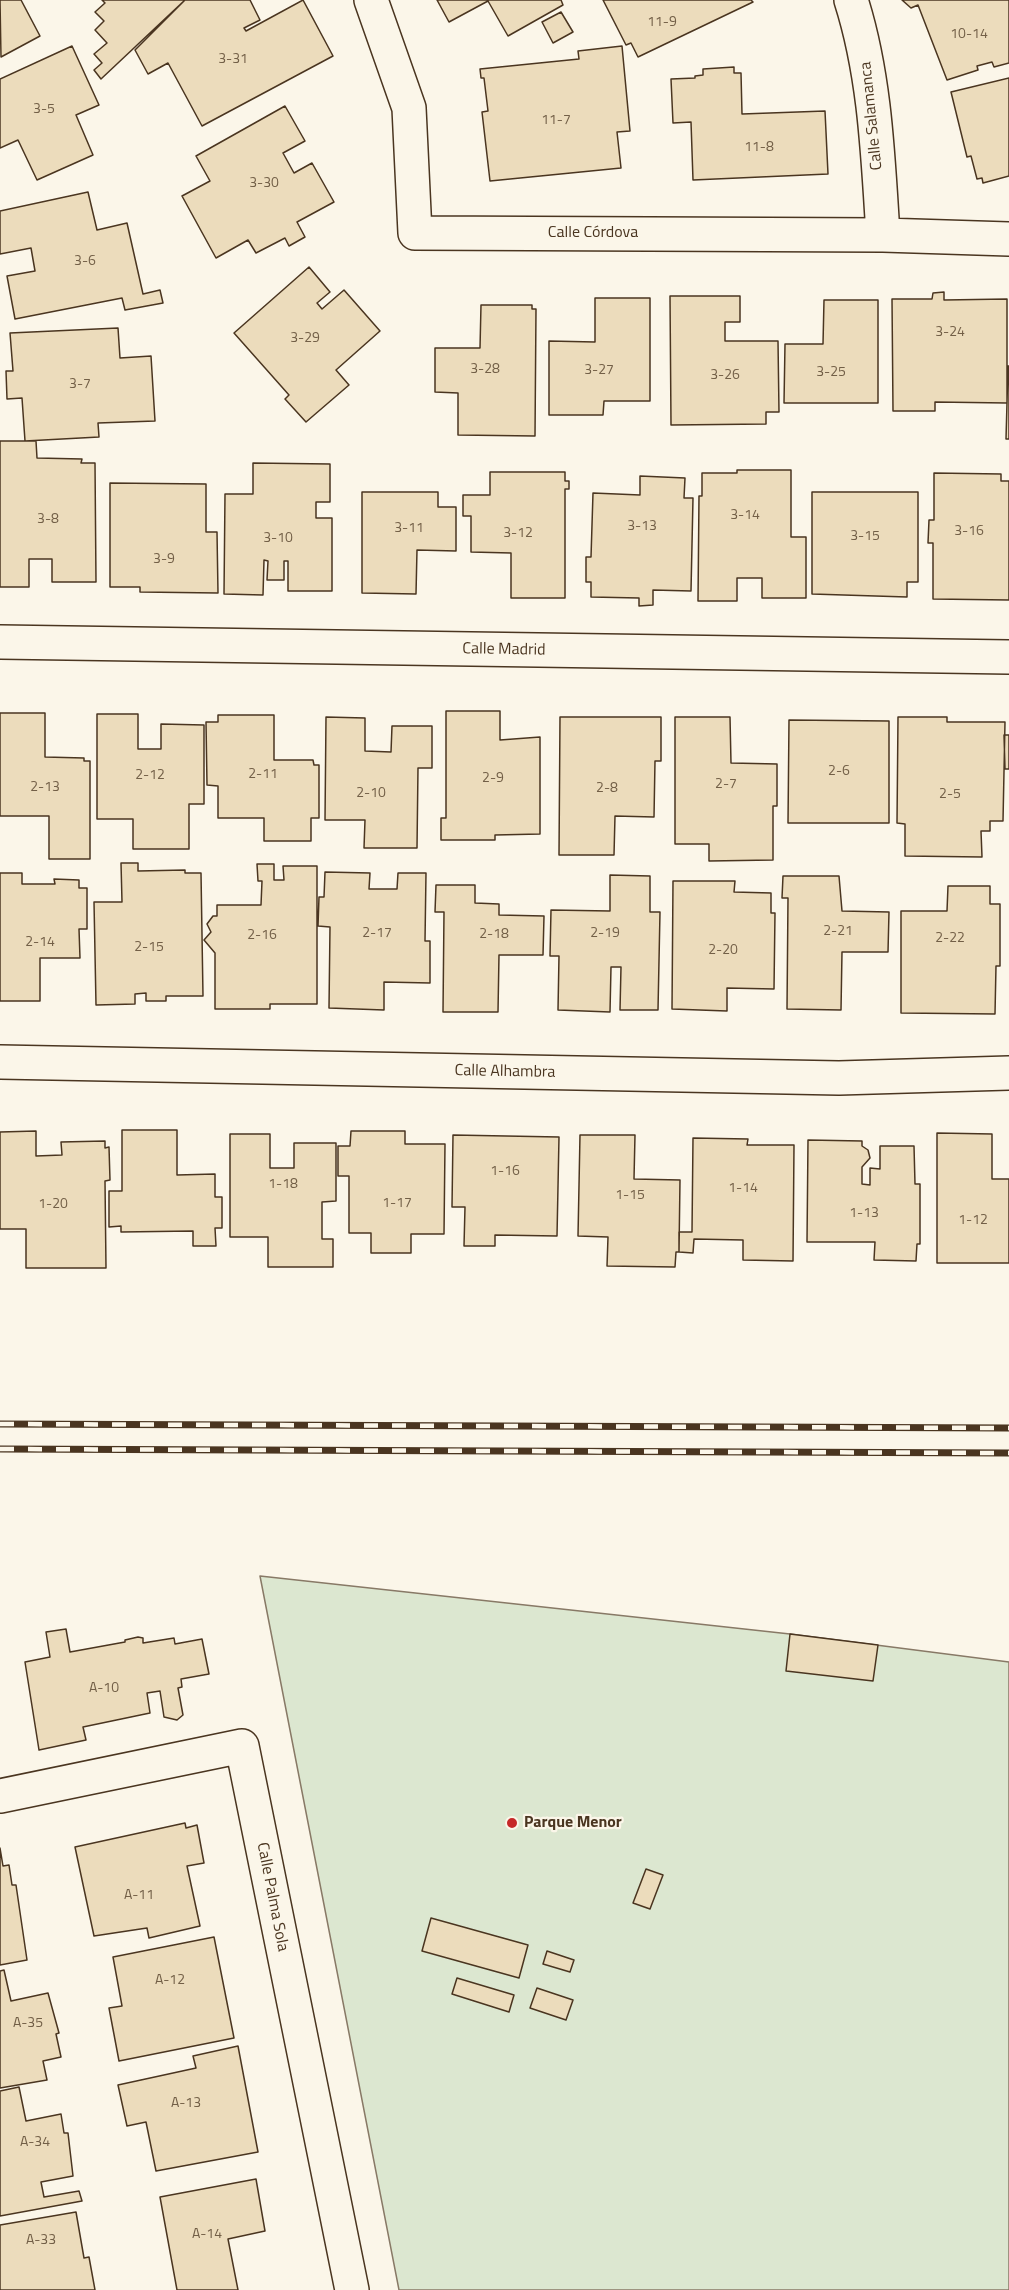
<!DOCTYPE html>
<html>
<head>
<meta charset="utf-8">
<style>
  body { margin:0 }
  canvas { display:block; background:#fbf6e9 }
</style>
</head>
<body>
<canvas width="1009" height="2290"></canvas>
<script>
const g = document.querySelector('canvas').getContext('2d');
g.lineJoin = 'round';
function fillPath(path, color) {
  g.fillStyle = color;
  g.fill(path, 'evenodd');
}
function trace(path, color, width, dash) {
  g.strokeStyle = color;
  g.lineWidth = width;
  g.lineCap = dash ? 'butt' : 'round';
  g.setLineDash(dash || []);
  g.stroke(path);
}
function label(font, color, halo, rows, align = 'center') {
  g.font = font + ' "Titillium Web",sans-serif';
  g.lineWidth = 4.5;
  g.setLineDash([]);
  g.textBaseline = 'middle';
  g.strokeStyle = halo;
  g.fillStyle = color;
  for (const [text, x, y, turn = 0] of rows) {
    g.save();
    g.translate(x, y);
    g.rotate((+turn || 0) * Math.PI / 180);
    g.textAlign = isNaN(turn) ? turn : align;
    if (halo) g.strokeText(text, 0, 0);
    g.fillText(text, 0, 0);
    g.restore();
  }
}
const green = new Path2D(`
  M260 1576 790 1634 1009 1662V2290H399Z`);
const building = new Path2D(`
  M0 0H21L40 36 1 57Z
  M102 0H185L101 79 94 70 102 63 94 54 107 43 95 30 104 21 95 12 105 3Z
  M185 0H250L260 20 244 28 246 31 303 0 333 56 202 126 168 63 148 74 135 50Z
  M437 0H561L563 5 508 36 488 1 449 22Z
  M603 0H751L753 2 638 57 631 43 626 45Z
  M902 0H1009V63L994 67 992 62 977 66 978 70 947 80 918 5 911 8Z
  M561 12 573 32 553 43 542 22Z
  M72 46 99 105 76 115 93 155 37 180 18 140 0 148V79Z
  M622 46 630 131 617 132 621 168 490 181 482 112 488 111 484 78H481L480 69 579 59 578 51Z
  M734 67V73H741L742 114 825 111 828 174 693 180 691 122 673 123 671 79 695 78V76L703 75V69Z
  M1009 78V176L983 183 982 178 977 179 971 156 967 157 951 92Z
  M285 106 305 141 283 153 294 173 312 163 334 202 297 222 305 237 289 246 285 238 256 253 248 240 216 258 182 196 210 181 196 156Z
  M88 192 97 230 127 223 143 294 160 290 163 303 125 310 122 298 15 319 7 276 35 271 31 248 0 254V211Z
  M309 267 330 292 317 303 322 309 344 290 380 331 336 370 349 385 306 422 285 399 289 395 234 333Z
  M944 292V300L1007 299V403L935 402V411H893L892 299H932L933 293Z
  M670 296H740V322H725V341H778L779 412H766V424L671 425Z
  M595 298H650V401H604L603 415H549V341L595 342Z
  M824 300H878V403H784L785 344H823Z
  M481 305H532V309H536L535 436 458 435V393L435 392V348H480Z
  M118 328 120 358 151 356 155 421 98 423 99 437 25 441 22 398 7 399 6 371H13L10 333Z
  M1008 366H1009V439H1006Z
  M0 441H36L37 458 82 459 81 463H95L96 582H52V559H29V587H0Z
  M253 463 330 464V502H316V518H332V591H288V561H284V580H267L268 561 264 560 263 595 224 594 225 494H253Z
  M737 470H791V537H806V598H762V578H737V601H698L699 496H702V473H737Z
  M490 472H565V481H569V489H565V598H511V553L471 552V516H463V495H490Z
  M934 473 1001 474V481H1009V600L933 599V543H928L929 520H934Z
  M640 476 685 478 684 498H693L691 591 653 590V605L639 606V598L591 597V582H586V557H591L593 493 640 495Z
  M110 483 206 484V532H217L218 593 140 592V587H110Z
  M362 492H438V507H456V551L417 550 416 594 362 593Z
  M812 492H918V582H907V597L812 594Z
  M446 711H500V740L540 737V834L495 835V840H441V818H446Z
  M0 713H45V757L84 758V761H90V859H49V816H0Z
  M97 714H138V749H161V724L204 725V804H189V849H133V819H97Z
  M218 715H274V760H313L314 765H319V818H311V841H264V818H218V786L207 785 206 722H218Z
  M326 717 365 718V751L391 752 392 726H432V768H418L417 848H364L365 820H325Z
  M560 717H661V761H655L654 817 615 816 614 855H559Z
  M675 717H730L731 763 777 764V806H773V860L709 861V844H675Z
  M898 717H947V722H1005L1003 821H990V831H981L982 857 905 856V824L897 823Z
  M789 720 889 721V823H788Z
  M1004 735H1009V769H1005Z
  M121 863H138V871L185 870V873H201L203 996H166V1001H146V993L135 994V1004L96 1005 94 902H122Z
  M257 864H274V880H284L283 866H317V1004H270V1009H215V953L204 940 211 932 207 924 213 916H217V905H261L262 881H258Z
  M325 872 370 873 369 889H397L398 873H426L425 941H430V983L384 982V1010L329 1008 330 927 318 926 319 897H324Z
  M0 873H22V884H55L54 879 79 880V888H87V929H79L80 958H40V1001H0Z
  M610 875 650 876V912H660L658 1010H620L621 967H611L610 1012 558 1010 559 956H550L551 910 610 911Z
  M783 876H839L842 911 889 912 888 952H842L841 1010 787 1009 788 898H782Z
  M673 881H735L734 892 771 893V913H775L774 989 727 988V1011L672 1009Z
  M436 885H475V903L499 904V915L544 916 543 955H499L498 1012H443L444 912H435Z
  M948 886H990V904H1000V966H996L995 1014 901 1013V911H947Z
  M122 1130H177V1175L215 1174V1197H222V1228H215L216 1246H193V1231L121 1232V1226L109 1227V1191H122Z
  M36 1131V1156L62 1155 61 1142 105 1141V1148L109 1147 110 1180 105 1181 106 1268H26V1229H0V1132Z
  M351 1131H405V1144H445L444 1234H411V1253H371V1233H349V1176H338V1146H350Z
  M937 1133 992 1134V1179H1009V1263H937Z
  M230 1134H270V1168H294V1143H336V1201L322 1202V1239H333V1267H268V1237H230Z
  M453 1135 559 1137 557 1236 495 1235V1246H464L465 1207H452Z
  M580 1135H635L634 1179 680 1180 679 1252H676L675 1267 607 1266 608 1237 578 1236Z
  M693 1138 748 1139 747 1145H794L793 1261 743 1260V1240L694 1239 693 1253 679 1252V1232H692Z
  M808 1140 862 1141V1146L868 1150 870 1158 862 1167V1184L870 1185V1168L880 1169V1146H914L915 1184H920V1244H917L916 1261 874 1260 875 1242H807Z
  M66 1629 70 1652 125 1642V1640L138 1637 143 1638V1643L174 1638 175 1644 202 1639 209 1674 181 1679 182 1687 178 1688 183 1715 177 1720 164 1717 160 1691 147 1693 150 1713 83 1727 86 1740 39 1750 25 1662 50 1657 46 1632Z
  M790 1634 878 1645 873 1681 786 1671Z
  M185 1823 186 1828 197 1825 204 1863 187 1866 200 1926 149 1938 147 1928 94 1936 75 1847Z
  M0 1848 3 1866 9 1865 12 1885H16L27 1960 0 1965Z
  M646 1869 663 1875 650 1909 633 1903Z
  M431 1918 528 1945 519 1978 422 1951Z
  M214 1937 234 2038 119 2061 109 2008 122 2006 113 1957Z
  M547 1951 574 1960 570 1972 543 1964Z
  M4 1970 11 2001 48 1993 59 2033 56 2034 61 2057 43 2061 47 2080 0 2088V1971Z
  M457 1978 514 1995 509 2012 452 1994Z
  M537 1988 573 2000 566 2020 530 2008Z
  M238 2046 258 2152 156 2171 146 2122 127 2126 118 2085 196 2068 193 2056Z
  M19 2087 26 2121 61 2114 64 2133H68L73 2176 41 2182 44 2197 79 2191 82 2201 0 2216V2091Z
  M256 2179 265 2231 228 2239 238 2290H177L160 2197Z
  M76 2212 84 2258 89 2257 95 2290H0V2225Z`);
const street = new Path2D(`
  M371 0 409 108 415 233 883 235 1009 239
  M851 0C875 75 878 156 883 235
  M0 642 1009 657
  M0 1062 839 1078 1009 1073
  M0 1796 242 1746 352 2290`);
const rail = new Path2D(`
  M0 1424 1009 1428
  M0 1449 1009 1453`);
const markers = [
  [512,1823,6,"#c62828"]
];
const numberNames = [
  ["11-9",662,23],
  ["10-14",969,35],
  ["3-31",233,60],
  ["3-5",44,110],
  ["11-7",556,121],
  ["11-8",759,148],
  ["3-30",264,184],
  ["3-6",85,262],
  ["3-24",950,333],
  ["3-29",305,339],
  ["3-28",485,370],
  ["3-27",599,371],
  ["3-25",831,373],
  ["3-26",725,376],
  ["3-7",80,385],
  ["3-14",745,516],
  ["3-8",48,520],
  ["3-13",642,527],
  ["3-11",409,529],
  ["3-16",969,532],
  ["3-12",518,534],
  ["3-15",865,537],
  ["3-10",278,539],
  ["3-9",164,560],
  ["2-6",839,772],
  ["2-11",263,775],
  ["2-12",150,776],
  ["2-9",493,779],
  ["2-7",726,785],
  ["2-13",45,788],
  ["2-8",607,789],
  ["2-10",371,794],
  ["2-5",950,795],
  ["2-21",838,932],
  ["2-17",377,934],
  ["2-19",605,934],
  ["2-18",494,935],
  ["2-16",262,936],
  ["2-22",950,939],
  ["2-14",40,943],
  ["2-15",149,948],
  ["2-20",723,951],
  ["1-16",505,1172],
  ["1-18",283,1185],
  ["1-14",743,1189],
  ["1-15",630,1196],
  ["1-17",397,1204],
  ["1-20",53,1205],
  ["1-13",864,1214],
  ["1-12",973,1221],
  ["A-10",104,1689],
  ["A-11",139,1896],
  ["A-12",170,1981],
  ["A-35",28,2024],
  ["A-13",186,2104],
  ["A-34",35,2143],
  ["A-14",207,2235],
  ["A-33",41,2241]
];
const streetNames = [
  ["Calle Salamanca",872,116,-96],
  ["Calle Córdova",593,233],
  ["Calle Madrid",504,650,1],
  ["Calle Alhambra",505,1072,1],
  ["Calle Palma Sola",272,1897,79]
];
const poiNames = [
  ["Parque Menor",524,1823]
];
fillPath(green, '#dce7d0');
trace(green, '#887966', 1.5);
fillPath(building, '#ecdcbc');
trace(building, '#4a3520', 1.5);
trace(street, '#4a3520', 36);
trace(street, '#fbf6e9', 33);
trace(rail, '#4a3520', 7);
trace(rail, '#fbf6e9', 4.5, [14]);
for (const [x, y, r, color] of markers) {
  const dot = new Path2D();
  dot.arc(x, y, r, 0, 2 * Math.PI);
  g.fillStyle = color;
  g.fill(dot);
  trace(dot, '#fbf6e9', 2);
}
label('14px', '#725f47', null, numberNames);
label('16px', '#4a3520', '#fbf6e9', streetNames);
label('bold 16px', '#4a3520', '#fbf6e9', poiNames, 'left');
</script>
</body>
</html>
